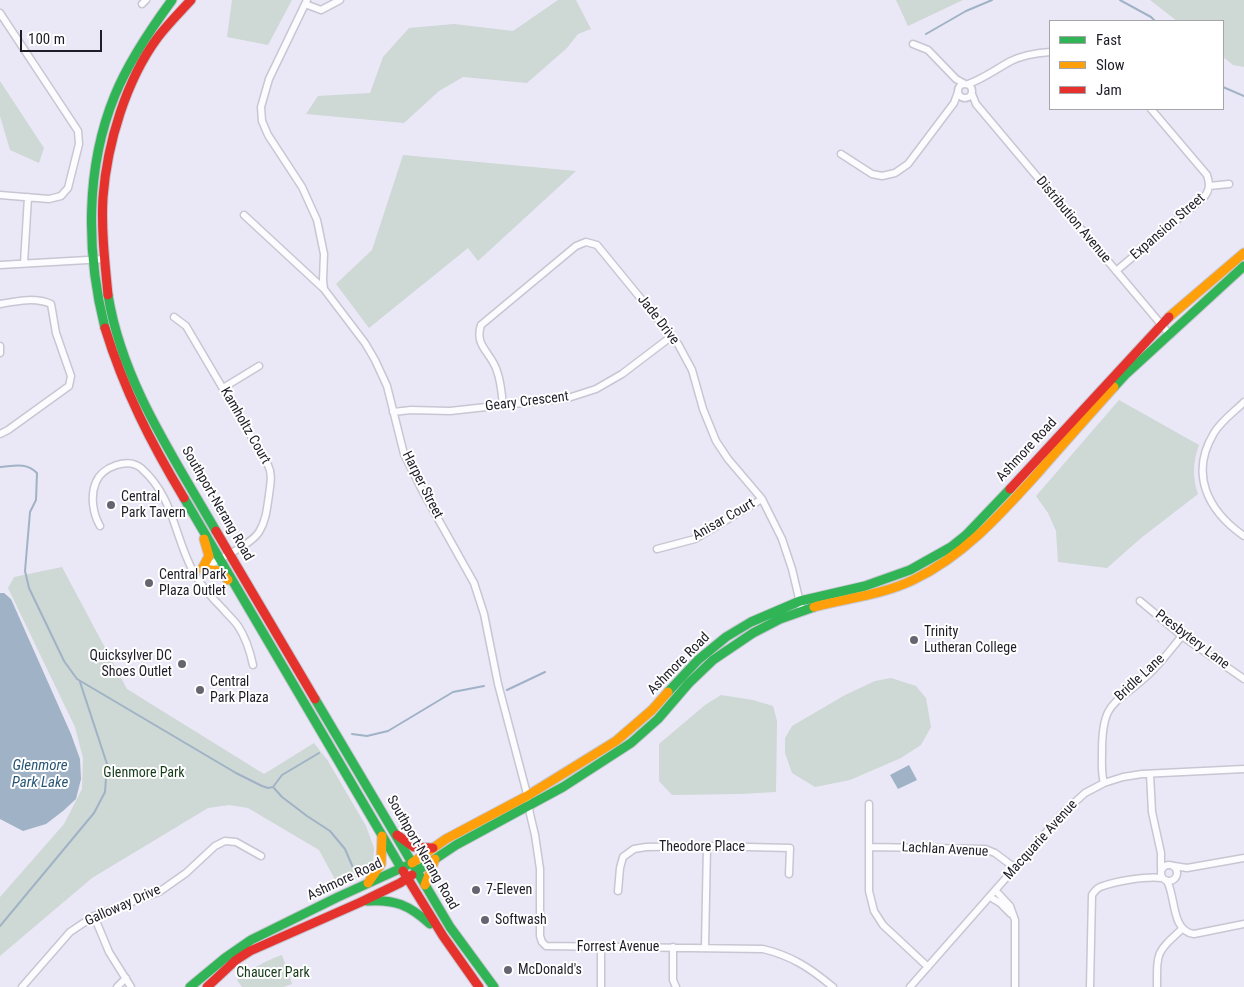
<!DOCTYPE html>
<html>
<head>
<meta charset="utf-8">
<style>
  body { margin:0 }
  #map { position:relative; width:1244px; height:987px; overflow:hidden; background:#eae8f6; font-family:"Roboto Condensed",sans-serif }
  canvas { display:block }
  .legend { position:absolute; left:1049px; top:20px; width:175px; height:90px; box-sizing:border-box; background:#fff; border:1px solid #a5a5a9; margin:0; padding:6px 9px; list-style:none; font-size:15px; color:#1f1d28 }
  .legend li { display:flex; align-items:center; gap:10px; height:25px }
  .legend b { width:25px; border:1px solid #a5a5a9 }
  .scale { position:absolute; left:20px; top:30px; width:82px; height:22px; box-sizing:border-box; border:2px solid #1f1d28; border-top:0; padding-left:6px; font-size:15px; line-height:18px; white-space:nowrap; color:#1f1d28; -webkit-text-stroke:4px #fff; paint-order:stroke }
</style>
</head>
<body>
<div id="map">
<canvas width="1244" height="987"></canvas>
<ul class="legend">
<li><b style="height:6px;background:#30b455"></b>Fast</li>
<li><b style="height:6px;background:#ff9f0a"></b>Slow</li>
<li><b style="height:6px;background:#e5322d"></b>Jam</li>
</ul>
<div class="scale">100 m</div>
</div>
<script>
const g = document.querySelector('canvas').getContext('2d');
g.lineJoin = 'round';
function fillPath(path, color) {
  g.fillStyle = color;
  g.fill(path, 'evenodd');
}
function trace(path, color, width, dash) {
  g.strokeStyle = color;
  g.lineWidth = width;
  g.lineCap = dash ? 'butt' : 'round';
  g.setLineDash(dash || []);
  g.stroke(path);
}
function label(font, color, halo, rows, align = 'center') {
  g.font = font + ' "Roboto Condensed",sans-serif';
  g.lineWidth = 4;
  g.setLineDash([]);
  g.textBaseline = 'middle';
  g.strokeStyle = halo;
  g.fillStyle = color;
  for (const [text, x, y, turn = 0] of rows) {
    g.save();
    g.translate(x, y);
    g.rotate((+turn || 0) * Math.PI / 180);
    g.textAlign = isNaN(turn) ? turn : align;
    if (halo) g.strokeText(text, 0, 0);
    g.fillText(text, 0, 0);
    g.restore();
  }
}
const green = new Path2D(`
  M232 0H292L268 45 227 37Z
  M558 0H576L591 29 578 34 567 48 527 83 463 77 439 91 404 123 306 114 318 96 370 93 383 57 409 28 454 24 513 31Z
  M896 0H963L908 26Z
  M1150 0H1244V67L1233 65 1223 57V21H1177Z
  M0 81 44 148 39 163 10 150 0 116Z
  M403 155 576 171 478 261 468 248 369 328 336 284 372 250Z
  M1119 400 1199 445C1193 461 1192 477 1198 494L1141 538 1107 568 1058 562 1056 531 1048 513 1036 496Z
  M62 567 127 689 264 774 314 743 328 761 366 826 374 848 373 861 368 874 338 885 319 850 248 808 229 805 208 808 92 878 0 956V897L64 824 82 789 83 758 75 727 8 588 14 577Z
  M891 678 916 686 926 698 931 727 921 745 901 758 850 780 815 787 792 773 785 753V738L792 726 845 695 875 681Z
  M721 695 753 700 773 706 777 721 776 792 740 794 672 795 659 781V744L705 705Z
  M282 955 292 984 283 987H242L237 980C251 969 264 961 282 955Z`);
const water = new Path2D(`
  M0 593H4L11 599 71 734 80 759 81 779 76 799 63 811 46 824 23 831 0 819Z
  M909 765 917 780 898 789 890 775Z`);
const stream = new Path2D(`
  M1120 0 1151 17 1155 21
  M926 34 966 11 992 0
  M1223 87 1244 96
  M0 467C14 466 26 462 37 473L36 500 30 512 25 571 29 588 64 661 77 679 236 773 262 786 268 788 273 787 282 775 319 753
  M507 690 545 672
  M352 734 367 736 388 731 453 692 484 686
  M274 788 282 797 307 816 330 831 345 849 354 870
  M0 926 94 813 105 792 107 764 80 682`);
const street = new Path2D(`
  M307 0 269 79 261 107 262 121 268 135 302 187 317 220 324 254 323 280 324 289
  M142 4 146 0
  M305 4 321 10 340 0
  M0 13 78 131 79 144 68 188 61 196 49 199 0 195
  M913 44 928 50 956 79 965 84
  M968 84C983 79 996 69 1011 61 1023 55 1037 53 1050 52
  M958 91a7 7 0 1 1 14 0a7 7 0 1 1-14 0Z
  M972 94 976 104 1170 335
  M841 154 872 174 882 176 895 173 908 164 954 103 958 92
  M1209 186 1229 184
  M244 215 324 289 365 343 375 360 387 386 404 454 423 492 474 583 484 614 498 684 526 790 530 814 535 835 540 869V936L542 942 546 946 763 949C792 956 810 968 833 987
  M24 263 28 197
  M0 265 105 259
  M1116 271 1203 198C1210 191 1210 184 1207 175L1151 109
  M0 304C17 301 35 297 51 304L56 333 71 376 69 386 8 430 0 434
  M174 317 186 326 268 465C273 475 270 485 269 495 267 508 266 521 259 532 251 545 217 560 204 568
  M0 346V353
  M223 388 259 366
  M1244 402C1234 412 1221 421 1214 433 1189 474 1208 511 1244 536
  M503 406C502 394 501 382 497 371 491 352 474 346 481 325L576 246 586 242 597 245 678 344 692 370 703 409 716 441 728 459 762 499 782 539 792 569 802 611
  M393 412 411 410 450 411 568 398 596 389 622 374 672 336
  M100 526C93 514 90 496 96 482 102 467 128 457 141 468 175 498 174 538 194 573 202 587 212 598 223 609 228 615 234 620 238 626 246 638 250 651 253 665
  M657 549 695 539 762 499
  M1140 601 1182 636 1244 679
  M1150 774 1152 812 1161 853V869
  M1104 783C1101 773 1102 762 1102 752 1102 699 1115 706 1149 674 1161 663 1171 649 1182 636
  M869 804V891L874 911 883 925 928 967
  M869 847 985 849 995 853 1015 868
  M1161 873a8 8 0 1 1 16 0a8 8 0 1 1-16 0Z
  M1174 866 1187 868 1244 858
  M1167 881C1176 897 1171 931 1194 934L1244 924
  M618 891 620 868 623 857 634 849 646 847 707 846 790 848 789 874
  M996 891 1010 906 1015 920V987
  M990 897 1000 903 1011 914
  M94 916 109 952 131 987
  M673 947V980L676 987
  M705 947 707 846
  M22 987 70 932 94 916 159 892 186 873 215 846 225 841 236 842 261 856
  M117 987 126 978
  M601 987V946
  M910 987 1064 812 1085 793 1104 783 1123 777 1142 774 1244 769
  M1090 987 1092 895C1094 892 1096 889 1100 887 1116 881 1146 876 1162 878
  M1157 987C1157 951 1156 953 1182 929`);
const fast = new Path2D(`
  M108 295C122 382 173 456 216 531
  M105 328C86 253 85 168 115 95 129 61 150 30 172 0
  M1114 387 1125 375 1244 266
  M184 498 403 871
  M668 692 698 660 726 637 751 622 800 601 865 586 910 570 951 547 966 535 1010 489
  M315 699 450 927 494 987
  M417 871 456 845 563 787 631 743 658 719 689 683 713 660 753 633 780 619 814 607
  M367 901C395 899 409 905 430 924
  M190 987 225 958 251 940 338 897 406 866`);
const slow = new Path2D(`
  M1169 317 1244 253
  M204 539 209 556 202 569 220 571 228 580
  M814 607C847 598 882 595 913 580 963 556 999 516 1036 475 1062 445 1088 416 1114 387
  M412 863 446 839 527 796 616 741 652 710 668 692
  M368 883 381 864 382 836
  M425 885 435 859`);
const jam = new Path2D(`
  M108 295C105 264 101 228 103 197 107 144 126 80 158 37 168 24 180 12 191 0
  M105 328C124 390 151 443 184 498
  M1010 489 1169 317
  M216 531 315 699
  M397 835 414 847 433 848
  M403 871 443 936 479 987
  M207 987 236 960 250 951 361 902 400 883 412 875`);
const markers = [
  [111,505,5,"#666470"],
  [149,583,5,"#666470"],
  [914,640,5,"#666470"],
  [182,664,5,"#666470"],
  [200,690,5,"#666470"],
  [476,890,5,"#666470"],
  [485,920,5,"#666470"],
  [508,970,5,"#666470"]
];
const streetNames = [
  ["Distribution Avenue",1073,220,50],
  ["Expansion Street",1168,227,-41],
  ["Jade Drive",658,320,52],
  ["Geary Crescent",527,402,-7],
  ["Kamholtz Court",245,426,60],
  ["Ashmore Road",1027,450,-47],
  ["Harper Street",422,485,63],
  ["Southport-Nerang Road",217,504,60],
  ["Anisar Court",724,520,-30],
  ["Presbytery Lane",1192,640,37],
  ["Ashmore Road",679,664,-45],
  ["Bridle Lane",1140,678,-43],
  ["Macquarie Avenue",1041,840,-48],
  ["Theodore Place",702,847],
  ["Lachlan Avenue",945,850,3],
  ["Southport-Nerang Road",422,853,60],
  ["Ashmore Road",345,880,-25],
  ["Galloway Drive",123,906,-24],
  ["Forrest Avenue",618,947]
];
const poiNames = [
  ["Central",121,497],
  ["Park Tavern",121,513],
  ["Central Park",159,575],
  ["Plaza Outlet",159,591],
  ["Trinity",924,632],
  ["Lutheran College",924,648],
  ["Quicksylver DC",172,656,"right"],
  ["Shoes Outlet",172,672,"right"],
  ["Central",210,682],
  ["Park Plaza",210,698],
  ["7-Eleven",486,890],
  ["Softwash",495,920],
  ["McDonald's",518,970]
];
const parkNames = [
  ["Glenmore Park",144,773],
  ["Chaucer Park",273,973]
];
const waterNames = [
  ["Glenmore",40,766],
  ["Park Lake",40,783]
];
fillPath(green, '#ced8d4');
fillPath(water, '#a0b2c5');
trace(stream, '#a0b2c5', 2);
trace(street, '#c7c6d2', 9);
trace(fast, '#c7c6d2', 11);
trace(slow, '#c7c6d2', 11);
trace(jam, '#c7c6d2', 11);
trace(street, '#fcfcfe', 6);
trace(fast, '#30b455', 9);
trace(slow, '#ff9f0a', 9);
trace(jam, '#e5322d', 9);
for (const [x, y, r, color] of markers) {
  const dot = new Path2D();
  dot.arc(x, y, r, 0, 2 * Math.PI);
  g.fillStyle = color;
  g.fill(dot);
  trace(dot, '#fff', 2);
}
label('14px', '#1f1d28', '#fff', streetNames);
label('14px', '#1f1d28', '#fff', poiNames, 'left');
label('14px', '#153b1a', '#fff', parkNames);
label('italic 15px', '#295675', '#fff', waterNames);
</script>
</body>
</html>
